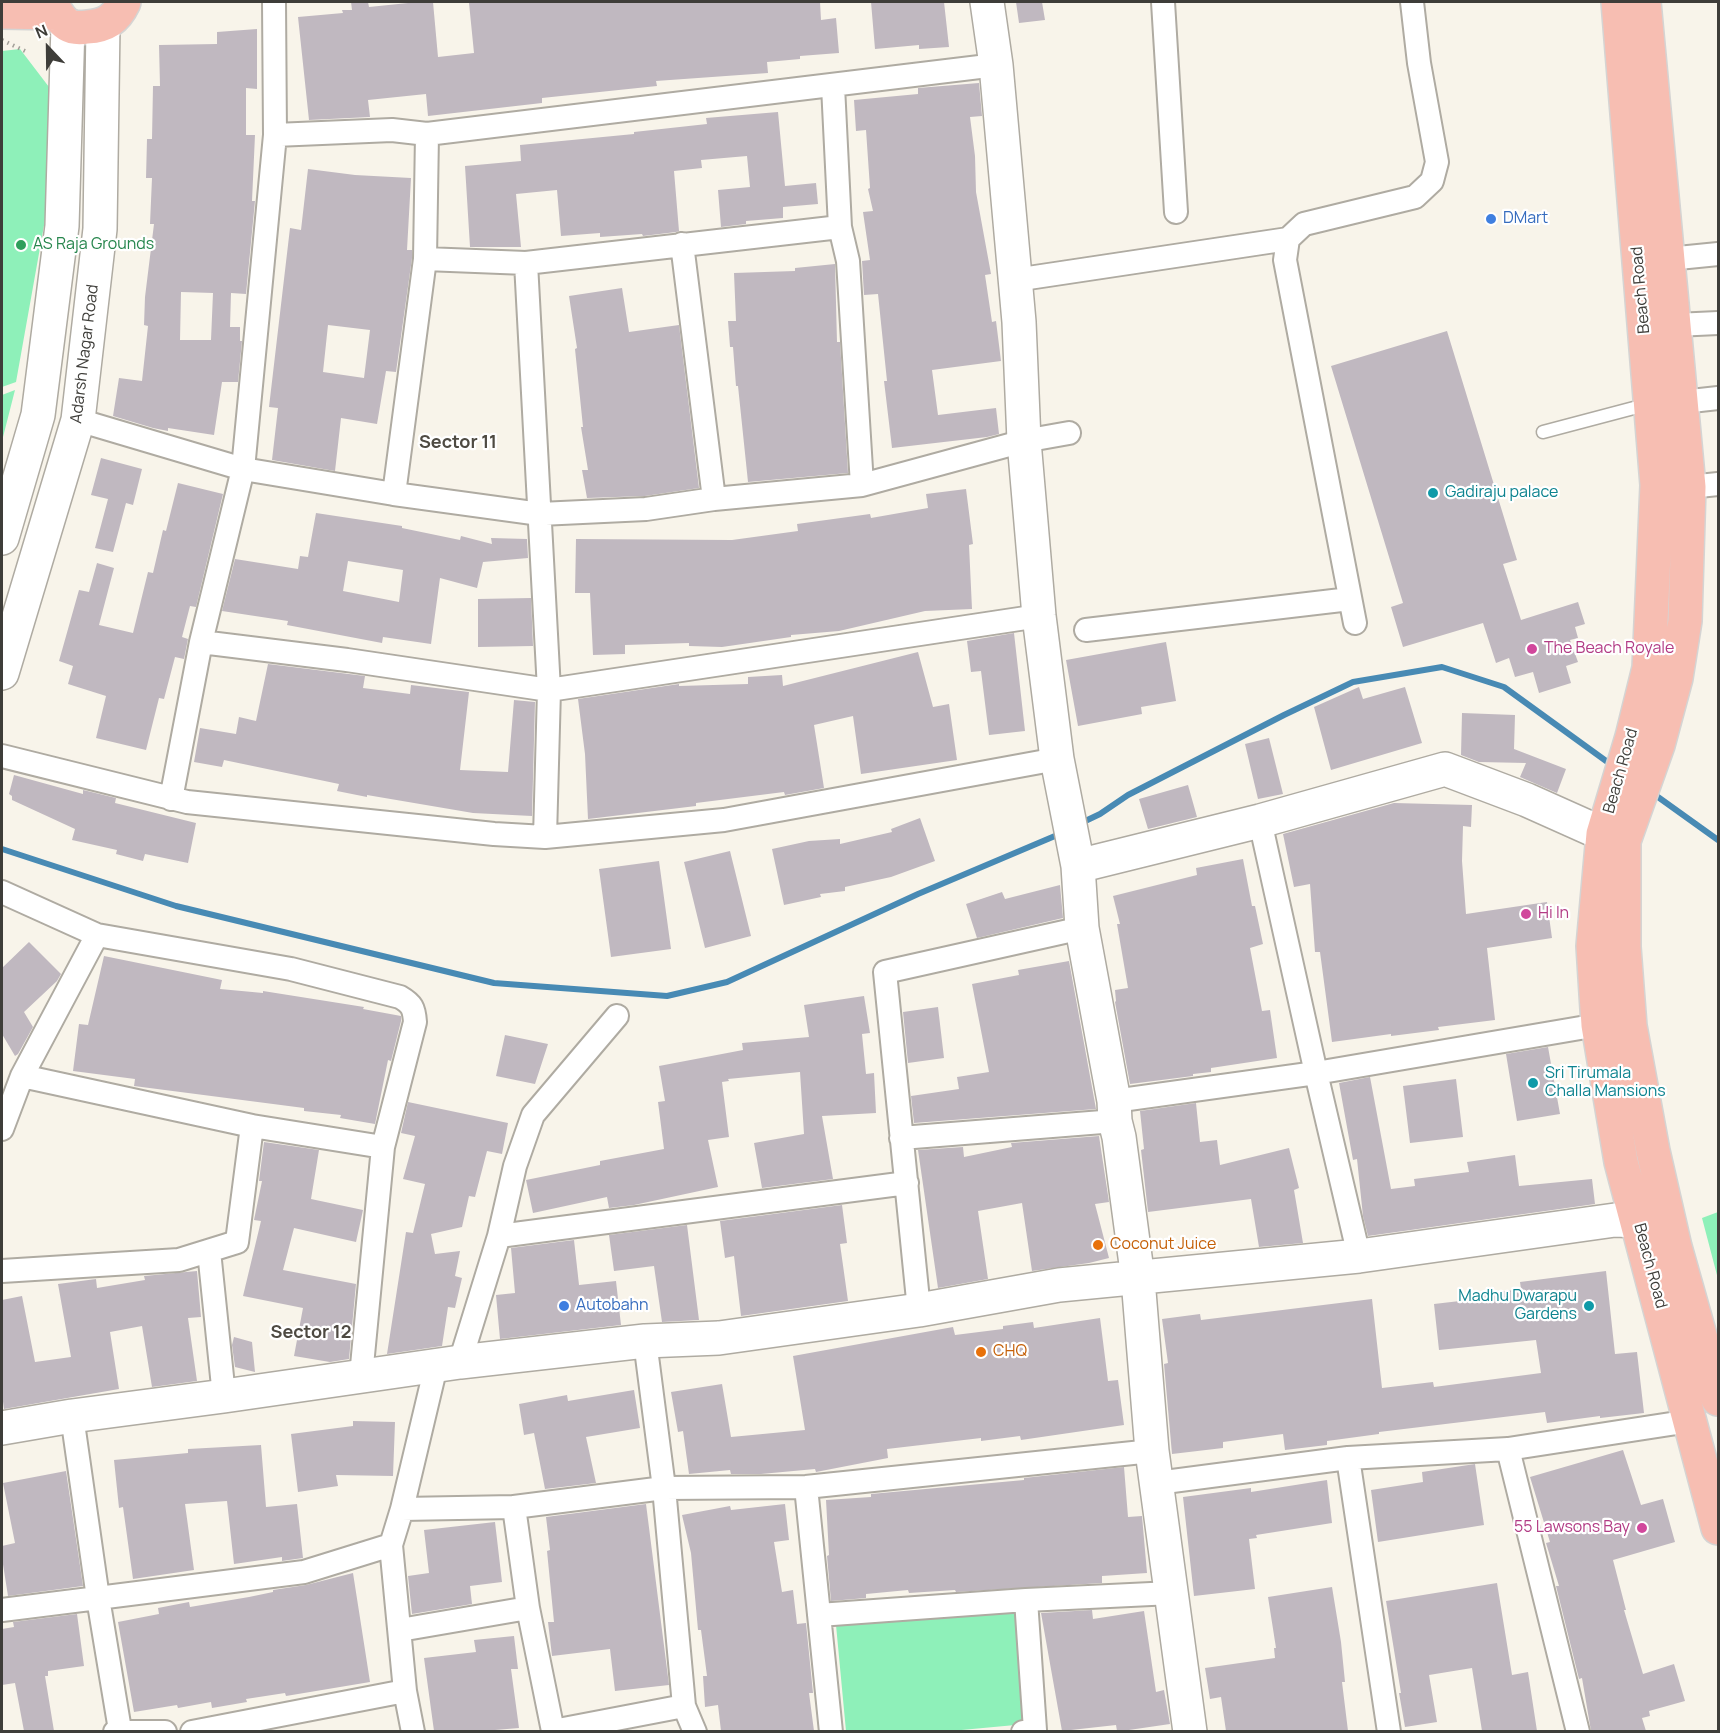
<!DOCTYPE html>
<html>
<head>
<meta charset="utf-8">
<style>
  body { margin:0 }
  #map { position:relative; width:1720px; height:1733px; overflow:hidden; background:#f8f4ea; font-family:Manrope,sans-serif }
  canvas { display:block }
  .frame { position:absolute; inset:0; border:3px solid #3e3d39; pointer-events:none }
  .north { position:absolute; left:18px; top:18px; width:60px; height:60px; -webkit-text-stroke:4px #fff; paint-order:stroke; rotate:338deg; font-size:16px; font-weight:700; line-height:24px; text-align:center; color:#3e3d39 }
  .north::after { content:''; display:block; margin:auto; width:21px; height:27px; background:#3e3d39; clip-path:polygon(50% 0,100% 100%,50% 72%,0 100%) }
</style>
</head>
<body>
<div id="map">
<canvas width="1720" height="1733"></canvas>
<div class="frame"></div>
<div class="north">N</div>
</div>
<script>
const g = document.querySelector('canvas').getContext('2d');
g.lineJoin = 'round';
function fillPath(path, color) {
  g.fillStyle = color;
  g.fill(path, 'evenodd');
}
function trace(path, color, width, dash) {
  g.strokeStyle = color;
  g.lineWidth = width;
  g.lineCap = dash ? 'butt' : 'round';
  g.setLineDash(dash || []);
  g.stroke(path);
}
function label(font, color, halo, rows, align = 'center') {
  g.font = font + ' Manrope,sans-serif';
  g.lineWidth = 4.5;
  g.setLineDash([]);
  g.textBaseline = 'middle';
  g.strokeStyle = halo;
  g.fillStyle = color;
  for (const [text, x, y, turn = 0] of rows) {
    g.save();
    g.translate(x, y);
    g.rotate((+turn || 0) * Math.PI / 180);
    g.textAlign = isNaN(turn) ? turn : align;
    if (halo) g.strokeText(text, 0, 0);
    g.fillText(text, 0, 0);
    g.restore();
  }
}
const green = new Path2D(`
  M20 49 65 108 16 382 2 387V51Z
  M15 390 2 441V395Z
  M1718 1212V1279L1702 1218Z
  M1016 1608 1026 1724 940 1732 846 1731 836 1625Z`);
const stream = new Path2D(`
  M1651 792 1718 840
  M1079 824 1100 814 1128 795 1284 715 1353 682 1442 667 1504 687 1613 766
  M2 849 176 906 494 983 667 996 727 982 918 894 1062 833`);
const building = new Path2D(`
  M351 2H368L369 7 408 3V2H433L438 57 474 53 469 3 486 2H820L821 20 836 18 839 53 800 56V59L767 62 768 73 656 81 657 86 542 98V103L428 116 426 94 368 100 370 117 309 120 298 17 343 13 342 10H352Z
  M871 2H944L949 47 919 49V45L875 49Z
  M1016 2H1042L1045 20 1019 23Z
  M257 29V89L246 88V135H255L252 201H255L246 294 231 293 230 327H240V341H242L238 382H222L214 435 168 428V431L153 428 113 416 119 378 142 381 148 326 144 325 145 297 154 224H150L152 178H146L147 139H152L153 86H160L159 45 217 44V32ZM181 292 213 293 211 340H180Z
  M979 83 982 116 970 117 975 156 976 192 991 274 985 275 992 322 996 321 1001 361 932 370 938 415 996 408 999 434 987 437 892 448 884 381H887L878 294 864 295 862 261 870 260 863 212 873 211 868 189 870 188 866 130 856 131 854 100 918 94V88Z
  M778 112 785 186 816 183 818 204 783 207V218L746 221V224L721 227 718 190 750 187 747 156 701 160 702 168 674 171 679 231 676 232 643 236 642 234 600 237V233L561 236 557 190 516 194 521 247H470L465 166 521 161 520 145 634 134V132L707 124 706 118Z
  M308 169 355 175 411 178 407 250H412V258L396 372 386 371 377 424 341 418 335 471 272 460 278 408 269 407 290 228 301 230ZM328 325 370 330 364 378 323 372Z
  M835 264 837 342H840L848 473 748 482 738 386H736L733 347H730L728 321H736L734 273 795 271V268Z
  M622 288 629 332 679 325 699 488 645 496 587 498 582 470H588L581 427H583L575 349 577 348 569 296Z
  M1447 331 1517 560 1503 564 1521 620 1578 602 1585 624 1575 627 1578 638 1570 640 1578 662 1566 666 1571 683 1539 693 1533 672 1515 677 1509 658 1496 663 1483 623 1403 647 1391 607 1403 603 1331 366Z
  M101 458 142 469 133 505 126 503 113 552 95 548 108 499 91 495Z
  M178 483 223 494 196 607 190 606 182 637 188 639 184 659 175 657 164 699 159 698 146 750 96 738 106 696 68 684 73 666 59 661 79 590 89 592 97 563 114 568 99 625 133 633 148 572 153 573 163 530 166 531Z
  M966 489 973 544 969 545 972 609 925 611 839 631 791 635V637L722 647 689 646V643L625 645V654L593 655 590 593H575L576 539 732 540 798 531 797 524 870 514 871 518 928 508 926 494Z
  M316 513 402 526V528L460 540 461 536 492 544 491 538 527 539 528 558 483 562 477 588 440 578 431 644 383 637 382 643 287 625 288 621 222 611 235 559 298 569 300 556 308 557ZM348 561 403 570 399 602 343 591Z
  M531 598 533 646 478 647V599Z
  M1014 633 1025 731 989 735 981 671 971 672 967 641Z
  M1166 642 1176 701 1141 707 1142 714 1078 726 1066 660Z
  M918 652 933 707 949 704 957 760 861 774 853 716 814 725 824 788 785 795 784 792 696 803V806L588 819 585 754 578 699 679 684V686L748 684V677L782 675 783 686Z
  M268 664 365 676 363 688 410 694 411 685 469 692 460 770 508 772 514 700 535 702 532 816 473 813 367 795V797L337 791 339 784 224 760 222 767 194 762 200 728 236 734 239 717 256 721Z
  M1359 687 1363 699 1405 687 1422 743 1331 770 1314 707Z
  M1462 713 1515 715 1514 749 1566 769 1557 793 1520 777 1526 763 1479 762 1461 755Z
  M1269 738 1283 794 1258 799 1245 744Z
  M14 775 83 794V790L116 798 115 803 196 823 188 863 145 854 143 861 116 854 117 850 72 840 75 829 12 800V796L9 794Z
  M1188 785 1197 817 1148 829 1139 799Z
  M1394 803 1472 805 1471 827 1463 826 1462 861 1466 914 1547 902 1552 938 1487 948 1495 1020 1438 1027 1439 1030 1391 1036V1034L1332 1042 1320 952H1315L1310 884 1294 887 1283 834Z
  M920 818 935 861 891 877 845 887V891L820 894 821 897 784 905 772 849 809 841 840 839V844L892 832 891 829Z
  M730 851 751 936 705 948 684 862Z
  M1243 859 1252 906H1255L1263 944 1250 948 1262 1011 1270 1010 1277 1058 1211 1068V1072L1193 1074V1076L1130 1084 1115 1002 1116 1001 1115 990 1128 988 1117 924H1120L1113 896 1197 875 1196 868Z
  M659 861 671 949 611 957 599 869Z
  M1060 885 1063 918 977 938 966 904 1002 892 1005 899Z
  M29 942 61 974 57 981 24 1012 33 1027 18 1054 15 1056 2 1034V968Z
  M104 956 222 980 220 989 263 993V991L364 1007 363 1009 401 1016V1021L391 1061 388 1060 375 1124 340 1118 341 1115 304 1111V1108L134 1086 135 1079 73 1071 79 1024 88 1025Z
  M1069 961 1096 1109 914 1123 911 1096 959 1089 957 1077 989 1072 972 984 1019 975 1018 970Z
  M864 996 870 1033 862 1034 866 1074 874 1073 876 1113 822 1116 833 1179 762 1188 754 1143 804 1134 800 1072 728 1079 729 1081 722 1082 729 1137 708 1140 718 1187 634 1205 609 1208 607 1197 533 1213 526 1180 600 1165V1161L664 1149 658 1102 665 1101 659 1066 743 1050 742 1043 809 1037 804 1005Z
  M938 1007 944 1058 908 1063 903 1012Z
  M505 1035 548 1044 535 1084 496 1076Z
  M1548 1047 1560 1114 1517 1121 1506 1054Z
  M1370 1077 1391 1189 1415 1186 1414 1179 1469 1172 1467 1162 1515 1155 1519 1186 1592 1179 1595 1204 1368 1236 1363 1216 1357 1159 1353 1160 1339 1083Z
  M1456 1079 1463 1137 1410 1143 1403 1086Z
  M408 1102 508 1123 502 1154 487 1151 475 1197 469 1196 462 1227 431 1234 435 1254 460 1251 455 1276 462 1278 455 1308 448 1307 442 1346 387 1354 406 1232 413 1233 425 1184 403 1179 415 1136 401 1133Z
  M1196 1103 1200 1142 1217 1140 1220 1165 1289 1148 1299 1188 1294 1190 1303 1243 1259 1247 1251 1199 1148 1212 1141 1150 1144 1149 1140 1111Z
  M1099 1136 1109 1202 1095 1204 1109 1258 1089 1263 1032 1271 1022 1203 978 1211 988 1279 938 1288 918 1150 963 1147 964 1157 1012 1147 1011 1143Z
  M264 1142 319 1150 311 1199 363 1210 356 1242 294 1228 283 1270 356 1284 349 1359 330 1362 294 1356 303 1308 243 1296 261 1221 254 1220 262 1181H259Z
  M842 1205 847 1243 840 1244 848 1301 741 1316 734 1256 725 1258 720 1221Z
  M687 1225 699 1320 662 1322 654 1266 614 1271 609 1235Z
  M574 1240 579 1285 616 1281 621 1325 500 1339 496 1295 515 1293 511 1248Z
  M197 1271 201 1317 188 1318 197 1381 152 1387 142 1326 110 1332 119 1389 4 1409 2 1394V1300L22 1296 35 1362 71 1357 58 1284 96 1279 97 1288 145 1280 144 1276Z
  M1606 1271 1615 1354 1637 1352 1644 1413 1600 1418V1416L1547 1423 1545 1412 1379 1432V1434L1327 1441V1445L1285 1450 1283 1434 1223 1442V1448L1172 1454 1164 1364 1168 1363 1162 1319 1200 1314 1201 1320 1372 1299 1382 1388 1433 1382 1434 1387 1541 1373 1536 1340 1439 1350 1434 1304 1477 1299 1476 1295 1521 1289 1520 1282Z
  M1100 1318 1108 1381 1118 1380 1124 1425 1021 1440 1020 1436 981 1441V1438L887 1449 888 1458 816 1472 815 1469 761 1474H731L730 1470 689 1474 683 1431 678 1432 671 1392 722 1384 731 1437 805 1430 793 1356 953 1327 955 1335 1003 1329V1326L1033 1322 1034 1328Z
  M234 1337 252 1342 255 1372 235 1367 232 1345Z
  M634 1390 640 1428 586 1437 596 1483 545 1489 534 1433 524 1435 519 1404 567 1395 568 1401Z
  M353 1421 395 1422 393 1476 336 1475 338 1486 298 1492 291 1434 353 1426Z
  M261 1445 266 1507 297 1504 303 1558 282 1561V1557L234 1564 227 1501 185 1504 194 1570 133 1579 123 1507 119 1508 114 1460 188 1453V1449Z
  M1623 1450 1641 1505 1663 1499 1675 1542 1613 1560 1626 1610H1624L1643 1674 1674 1664 1685 1701 1649 1711 1650 1716 1642 1718 1646 1731H1591L1582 1678 1579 1679 1556 1586H1559L1546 1543 1550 1542 1530 1477Z
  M1475 1464 1484 1525 1378 1542 1371 1490 1423 1482 1422 1472Z
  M1124 1467 1128 1517 1142 1516 1147 1573 1102 1576V1583L956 1592 955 1590 909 1593 908 1590 866 1594V1598L831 1601 827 1556 829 1555 826 1500 871 1497V1494L1024 1480V1478Z
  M66 1471 83 1586 8 1596 2 1558V1546L15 1543 3 1483Z
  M1327 1480 1332 1523 1256 1535 1257 1538 1249 1539 1255 1589 1194 1596 1183 1497 1251 1488V1492Z
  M646 1504 669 1685 615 1691 610 1649 552 1656 548 1622H554L547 1551 550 1550 546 1517Z
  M785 1504 789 1540 774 1542 782 1592 793 1590 797 1624 806 1623 813 1693H809L814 1731H721L718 1705 705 1707 703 1676H707L701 1630H698L691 1553 682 1515 730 1506 731 1510Z
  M495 1522 502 1582 470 1586 472 1604 412 1614 408 1576 429 1573 424 1530Z
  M353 1573 370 1682 286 1696 285 1693 246 1699 247 1702 212 1708 211 1702 178 1708 177 1705 134 1712 118 1622 159 1614 158 1608 189 1602 190 1607 249 1597 273 1592V1590L306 1585Z
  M1497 1583 1512 1675 1528 1672 1537 1731H1482L1472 1668 1429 1675 1437 1722 1405 1727 1399 1693H1401L1386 1601Z
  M1332 1587 1341 1642 1345 1682H1342L1348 1731H1226L1221 1697 1210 1699 1205 1668 1275 1658 1274 1648H1276L1268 1597Z
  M1092 1610 1093 1619 1144 1611 1156 1692 1164 1690 1170 1724 1122 1731H1117L1116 1725 1062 1731 1041 1613Z
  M77 1614 84 1666 48 1671V1676H45L54 1731H24L15 1683 2 1685V1629L14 1627 13 1622Z
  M514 1636 518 1669H511L519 1728 483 1731H434L424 1658 476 1652 474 1640Z`);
const path = new Path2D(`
  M2 40 27 52`);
const lane = new Path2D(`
  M1543 432 1649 404`);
const street = new Path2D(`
  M1163 2 1176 212
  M833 86 840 227 848 261 862 485
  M275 135 392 130 427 134
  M682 244 714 499
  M425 259 526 263 840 227
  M1668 259 1718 254
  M526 263 549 690 545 837
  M1015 280 1288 239
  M1675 325 1718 323
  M1682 402 1718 398
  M78 420 243 469 394 494 540 514 646 509 714 499 862 485 1024 441 1069 433
  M1689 487 1718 484
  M394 494 425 259 427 134 996 65
  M1355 623 1285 260 1288 239 1304 224 1415 197 1432 181 1437 162 1419 63 1412 2
  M1086 630 1350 599
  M201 642 347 660 549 690 1039 616
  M2 756 187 802 494 834 545 837 724 820 1057 759
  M171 799 201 642 243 469 275 135 274 2
  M1260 821 1316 1073 1359 1256
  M2 892 97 935 291 969 400 997C412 1004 414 1008 415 1022L383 1147
  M1114 1101 1316 1073 1598 1025
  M252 1126 383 1147 361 1376
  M2 1129 22 1076 97 935
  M901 1138 1115 1121
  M499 1236 515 1166 533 1115 617 1016
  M209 1251 224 1396
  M2 1271 179 1260 237 1242 252 1126 22 1076
  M919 1310 885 972 1082 928
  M460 1362 499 1236 907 1183
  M72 1416 98 1598 304 1572 391 1545
  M1508 1449 1578 1732
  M1348 1458 1389 1732
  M1157 1483 1348 1458 1508 1449 1690 1421
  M806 1487 831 1732
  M514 1507 528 1608
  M402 1509 514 1507 664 1488 645 1341
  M1026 1600 1172 1593
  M2 1610 98 1598 120 1730
  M819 1615 1026 1600 1035 1730 1023 1732
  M400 1630 528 1608 553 1731 684 1706 664 1488 806 1487 1152 1451
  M405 1691 391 1545 402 1509 436 1366
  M684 1706 695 1732
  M115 1732H165
  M192 1732 405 1691 413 1732`);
const secondary = new Path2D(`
  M987 2 996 65 1019 322 1024 441 1039 616 1057 759 1078 866
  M2 538 38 415 62 226 68 25
  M2 673 78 420 100 229 103 25
  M2 1428 72 1416 224 1396 460 1362 645 1341 719 1338 919 1310 1059 1285 1359 1256 1615 1220 1638 1221
  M1190 1732 1152 1451 1138 1279 1119 1137 1115 1121 1114 1101 1082 928 1078 866 1260 821 1445 769 1527 800 1603 834`);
const primary = new Path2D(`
  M51 2C55 10 60 20 68 25 73 28 81 28 87 27 106 26 116 19 124 2
  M1618 2 1657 485 1649 668 1632 737 1603 834 1593 946 1598 1025 1621 1162 1718 1528
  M1644 2 1689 487 1685 621 1676 678 1658 745 1624 841V947L1630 1026 1653 1151 1675 1247 1718 1399
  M2 12 56 13`);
const markers = [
  [1491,219,6,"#3f7fe0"],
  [21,245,6,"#2e9e5b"],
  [1433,493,6,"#0f9aa8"],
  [1532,649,6,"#d1479c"],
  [1526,914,6,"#d1479c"],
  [1533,1083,6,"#0f9aa8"],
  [1098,1245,6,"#e8710a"],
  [564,1306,6,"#3f7fe0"],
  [1589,1306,6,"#0f9aa8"],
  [981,1352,6,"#e8710a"],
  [1642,1528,6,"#d1479c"]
];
const shopNames = [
  ["DMart",1503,219],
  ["Autobahn",576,1306]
];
const leisureNames = [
  ["AS Raja Grounds",33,245]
];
const streetNames = [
  ["Beach Road",1641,290,-95],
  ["Adarsh Nagar Road",85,354,-83],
  ["Beach Road",1621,771,-74],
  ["Beach Road",1650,1266,75]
];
const cultureNames = [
  ["Gadiraju palace",1445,493],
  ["Sri Tirumala",1545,1074],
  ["Challa Mansions",1545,1092],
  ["Madhu Dwarapu",1577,1297,"right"],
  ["Gardens",1577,1315,"right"]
];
const hotelNames = [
  ["The Beach Royale",1544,649],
  ["Hi In",1538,914],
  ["55 Lawsons Bay",1630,1528,"right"]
];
const foodNames = [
  ["Coconut Juice",1110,1245],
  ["CHQ",993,1352]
];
const neighbourhoodNames = [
  ["Sector 11",458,443],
  ["Sector 12",311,1333]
];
fillPath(green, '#8ef0b9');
trace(stream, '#488ab4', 6);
fillPath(building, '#c0b8c0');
trace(lane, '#afaba2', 15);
trace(street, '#afaba2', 26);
trace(secondary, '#afaba2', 36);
trace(primary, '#d5d4d3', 36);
trace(path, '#a29f98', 4, [1.5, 4.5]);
trace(lane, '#fff', 12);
trace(street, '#fff', 22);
trace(secondary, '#fff', 33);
trace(primary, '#f7beb2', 33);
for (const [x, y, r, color] of markers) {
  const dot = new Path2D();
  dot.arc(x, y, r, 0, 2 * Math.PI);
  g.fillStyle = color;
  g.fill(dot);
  trace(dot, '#fff', 2);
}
label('16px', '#366cbe', '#fff', shopNames, 'left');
label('16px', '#27864d', '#fff', leisureNames, 'left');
label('16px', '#3e3d39', '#fff', streetNames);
label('16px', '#0d838f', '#fff', cultureNames, 'left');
label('16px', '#b23c85', '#fff', hotelNames, 'left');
label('16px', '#c56008', '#fff', foodNames, 'left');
label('bold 18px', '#4e4a42', '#fff', neighbourhoodNames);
</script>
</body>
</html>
